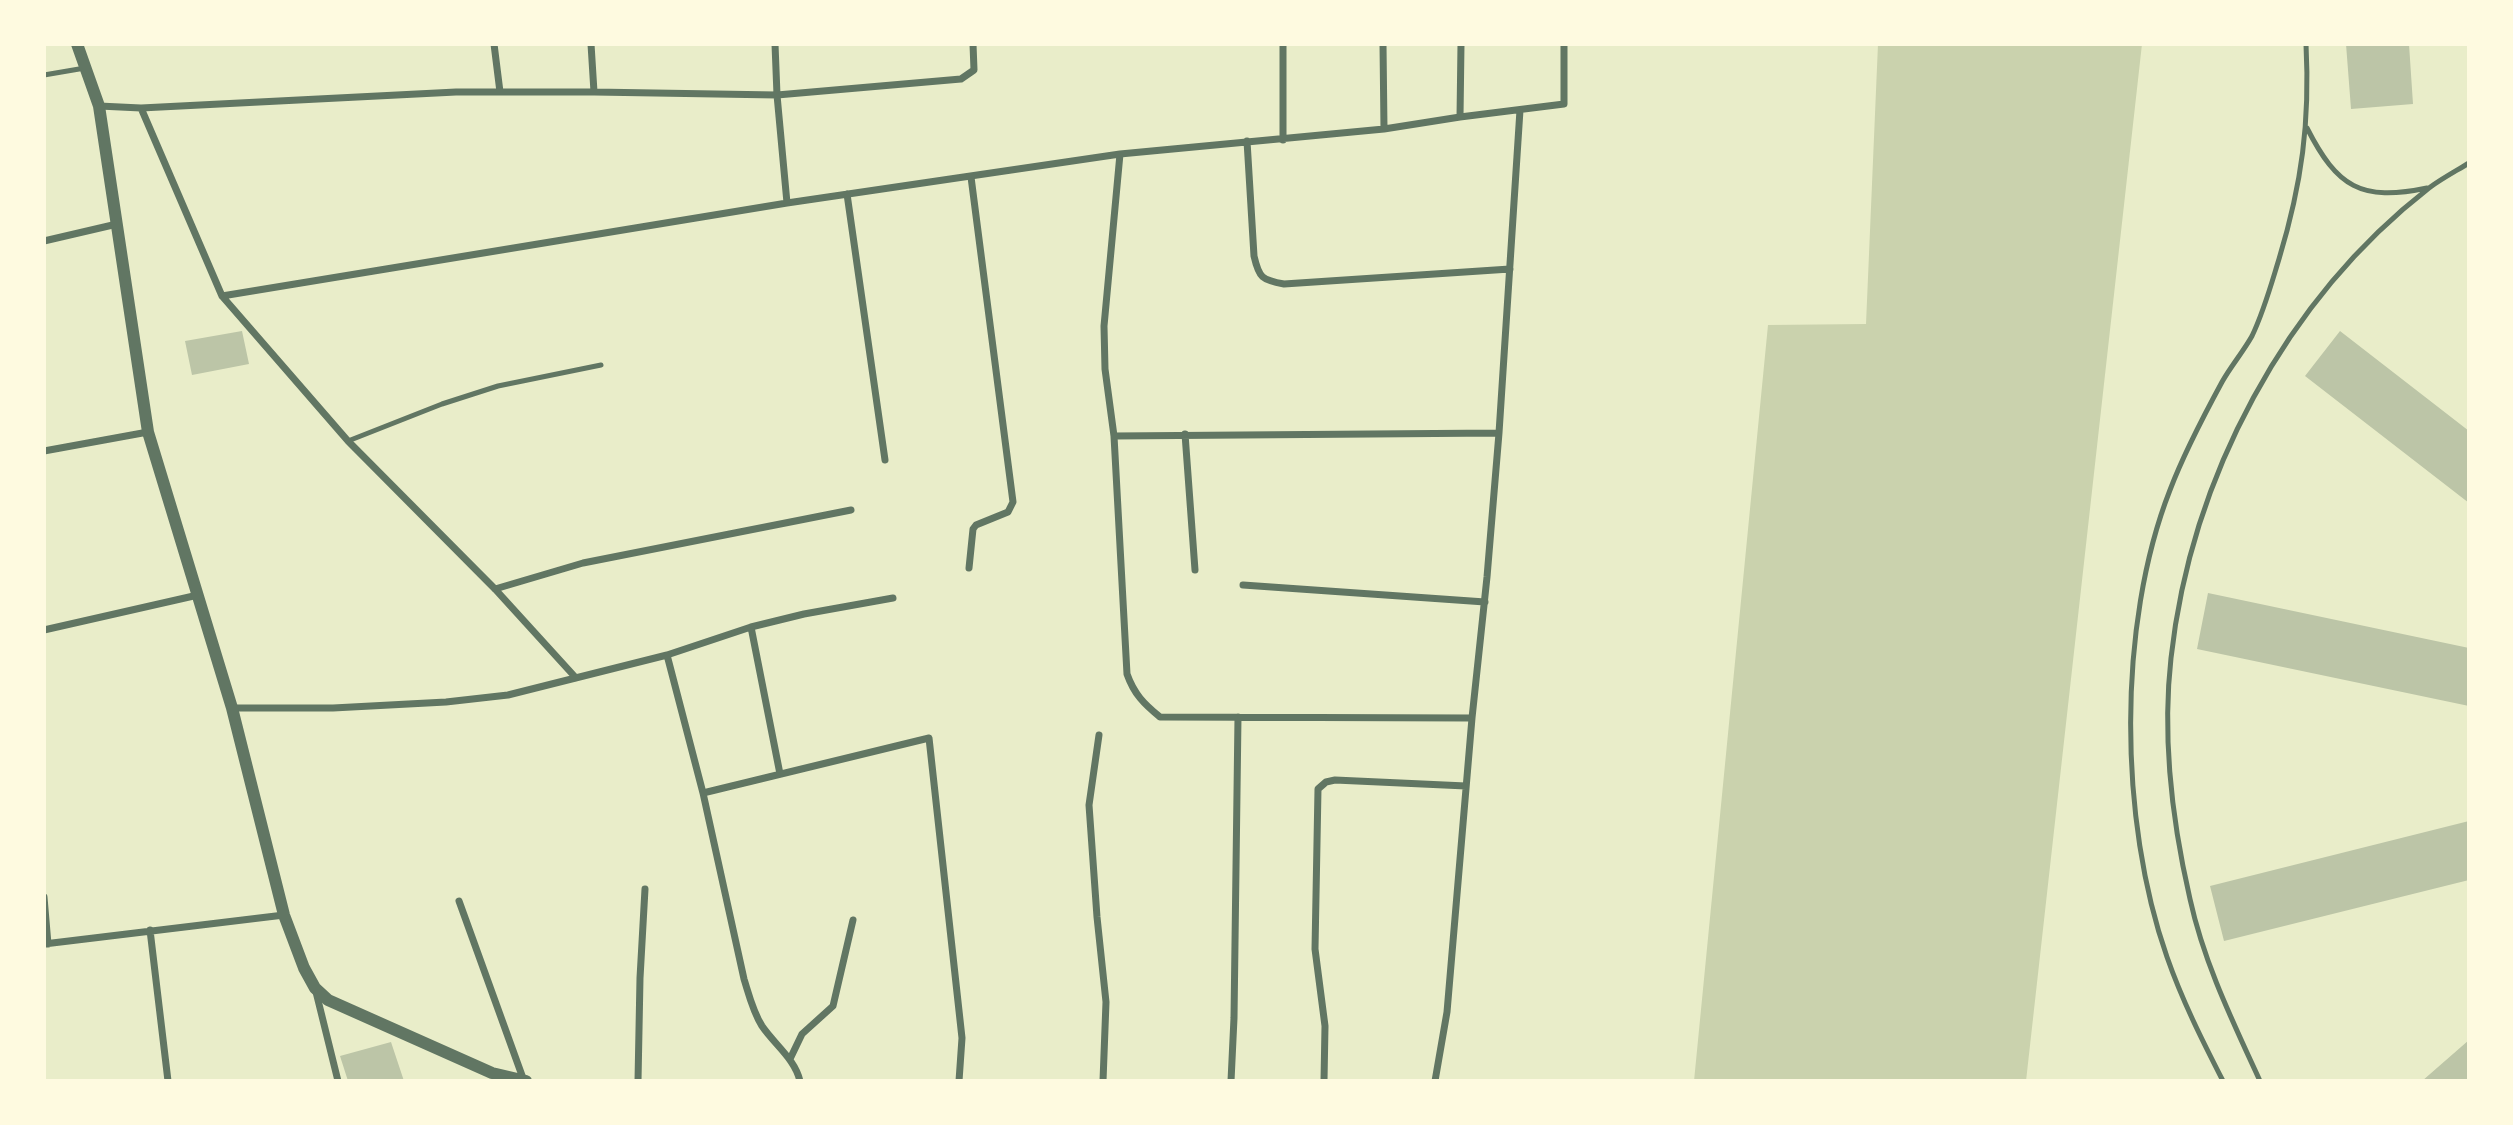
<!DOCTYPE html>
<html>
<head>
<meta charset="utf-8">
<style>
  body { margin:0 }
  #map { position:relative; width:2513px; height:1125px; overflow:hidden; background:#e9edc9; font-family:"Libre Baskerville",serif }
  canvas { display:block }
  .frame { position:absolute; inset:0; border:46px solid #fefae0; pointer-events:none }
</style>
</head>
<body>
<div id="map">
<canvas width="2513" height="1125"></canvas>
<div class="frame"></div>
</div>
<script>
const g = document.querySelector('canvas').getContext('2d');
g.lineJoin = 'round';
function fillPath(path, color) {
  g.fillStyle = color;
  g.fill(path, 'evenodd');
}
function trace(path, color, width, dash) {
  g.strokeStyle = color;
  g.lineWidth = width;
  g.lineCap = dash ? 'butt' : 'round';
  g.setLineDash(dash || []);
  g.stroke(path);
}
const green = new Path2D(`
  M1878 44H2142L2026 1081H1694L1768 325 1866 324Z`);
const building = new Path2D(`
  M2346 44H2409L2413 104 2351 109Z
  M242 331 249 364 192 375 185 341Z
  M2340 331 2469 431V503L2305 376Z
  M2208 593 2469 648V706L2197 649Z
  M2469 821V880L2224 941 2210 886Z
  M2469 1040V1081H2422Z
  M391 1042 404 1081H348L340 1056Z`);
const service = new Path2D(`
  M44 75 85 68
  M2307 128C2337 187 2361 202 2427 188
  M348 441 442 404 498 386 601 365
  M2223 1081C2202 1040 2182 1000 2167 957 2119 821 2117 625 2170 490 2184 453 2203 417 2222 382 2231 366 2243 352 2252 336 2264 311 2271 285 2279 259 2302 183 2310 122 2306 44
  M2260 1081C2233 1022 2204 963 2190 899 2172 821 2162 738 2171 658 2191 478 2285 300 2429 188 2441 179 2456 171 2469 163`);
const minor = new Path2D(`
  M494 44 500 92
  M591 44 594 92
  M775 44 777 95 961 79 974 70 973 44
  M1283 44V140
  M1383 44 1384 129
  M99 106 141 108 222 296 348 441 495 589 576 678
  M141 108 456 92H594L777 95 787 203
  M1460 117 1564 104V44
  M1247 141 1254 256C1259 278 1262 280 1284 284L1510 269
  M1120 154 1104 326 1105 369 1114 436 1127 674C1134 694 1144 704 1160 717L1472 718
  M847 194 885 460
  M44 241 117 224
  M222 296 787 203 1120 154 1384 129 1460 117 1461 44
  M1185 434 1195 570
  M1114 436 1499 433
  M44 451 148 432
  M969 568 973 529 976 525 1008 512 1013 502 971 177
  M1243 585 1485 602
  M495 589 583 563 851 510
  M751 627 780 774
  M44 630 198 595
  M667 655 703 793 744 979C749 995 753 1012 762 1026 775 1045 795 1059 800 1081
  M232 708H333L446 702 508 695 667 655 751 627 804 614 893 598
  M1099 735 1089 805 1097 917 1106 1002 1103 1081
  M703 793 929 738 962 1038 959 1081
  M44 897 48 944
  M459 901 524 1081
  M150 930 168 1081
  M44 944 284 915
  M316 992 338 1081
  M790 1059 802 1034 833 1006 853 920
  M638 1081 640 978 645 889
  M1231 1081 1234 1018 1238 717
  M1324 1081 1325 1026 1315 949 1318 789 1326 782 1335 780 1466 786
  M1435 1081 1447 1012 1472 718 1487 577 1499 433 1520 110`);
const tertiary = new Path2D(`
  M77 44 99 106 148 432 232 708 284 915 304 968 315 988 328 1000 492 1073 526 1081`);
fillPath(green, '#cad2ad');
fillPath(building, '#bcc5a7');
trace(service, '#617663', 5);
trace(minor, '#617663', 7);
trace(tertiary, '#617663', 12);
</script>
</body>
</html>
